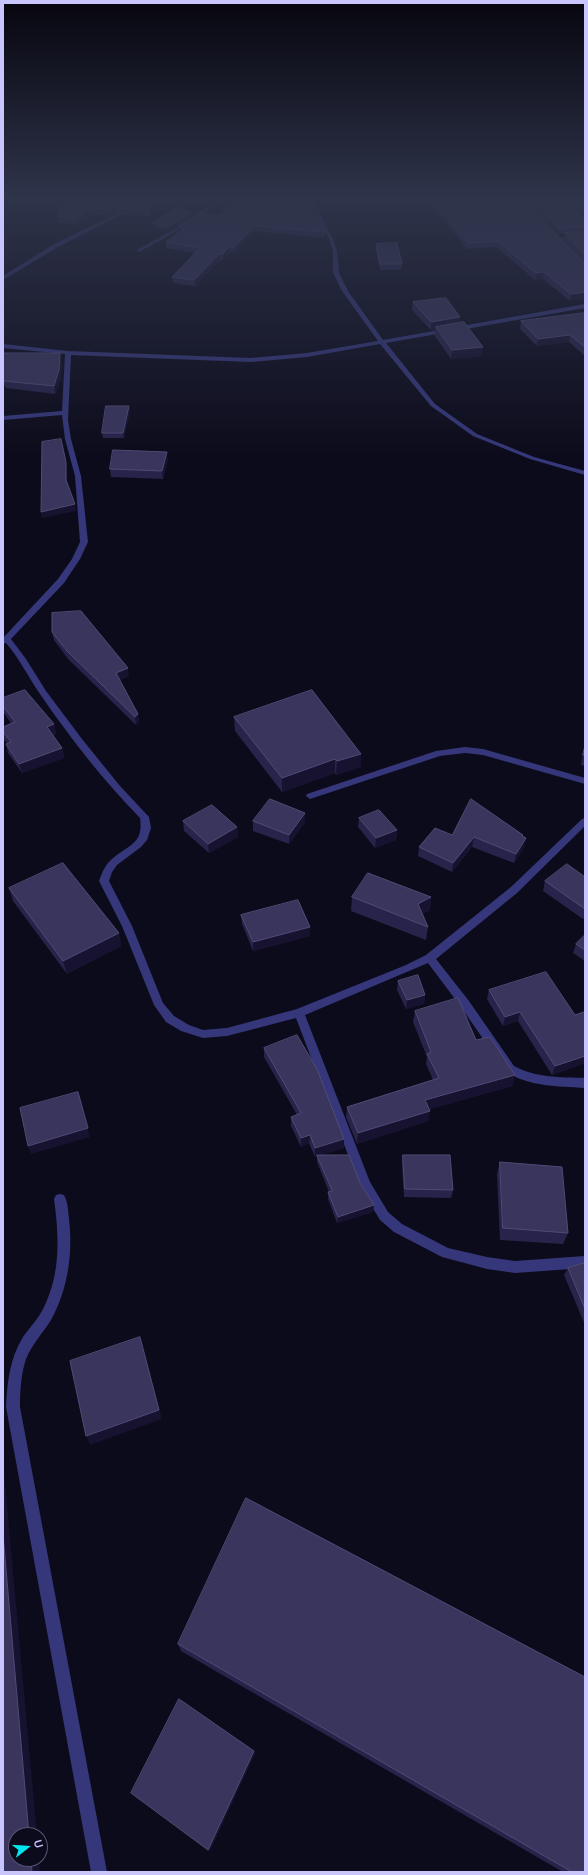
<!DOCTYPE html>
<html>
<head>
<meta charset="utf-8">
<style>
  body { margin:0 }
  #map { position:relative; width:588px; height:1875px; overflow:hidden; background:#0c0b1b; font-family:Manrope,sans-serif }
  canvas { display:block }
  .frame { position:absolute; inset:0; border:4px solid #c8c5ff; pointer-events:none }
  .north { position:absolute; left:8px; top:1827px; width:40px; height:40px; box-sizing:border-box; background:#0c0b1b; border:1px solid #575576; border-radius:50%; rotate:73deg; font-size:11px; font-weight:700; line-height:16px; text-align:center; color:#c8c5ff }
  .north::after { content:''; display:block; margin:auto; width:14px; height:18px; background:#00e7f0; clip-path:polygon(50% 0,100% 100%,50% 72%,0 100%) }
</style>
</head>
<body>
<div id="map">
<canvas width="588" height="1875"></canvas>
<div class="frame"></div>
<div class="north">U</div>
</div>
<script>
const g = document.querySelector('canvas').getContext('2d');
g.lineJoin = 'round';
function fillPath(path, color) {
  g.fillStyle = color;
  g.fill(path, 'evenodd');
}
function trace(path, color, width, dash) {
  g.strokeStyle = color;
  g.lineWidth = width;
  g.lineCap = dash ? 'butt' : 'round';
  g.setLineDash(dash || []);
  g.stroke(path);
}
const service = new Path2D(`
  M60 1194 64 1195C68 1202 68 1211 69 1219 73 1254 68 1289 51 1320 43 1333 32 1344 26 1359 21 1374 20 1391 20 1407L107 1872H91L6 1407C7 1382 10 1358 23 1337 30 1327 39 1318 44 1307 61 1272 59 1236 54 1199L56 1195Z`);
const minor = new Path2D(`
  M142 199H224L183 228 139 252 137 250 180 226 217 200H151L58 247 3 280V276L54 244 144 200Z
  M308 199H312L333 239 337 251 339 273 348 291 383 340 585 304V308L386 343 435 404 477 434 534 457 585 471V475L530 459 473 436 431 406 380 344 307 357 251 362 71 355 68 420 71 439 81 476 88 542 80 559 64 583 11 639 26 659 46 691 82 739 120 786 149 817 151 828 147 840 141 847 117 865 112 872 109 881 132 926 163 1003 174 1016 189 1025 203 1030 227 1028 297 1009 406 965 426 955 511 887 582 819 585 818V826L517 893 436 959 469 1001 514 1066C536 1078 560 1077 585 1078V1088C557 1086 531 1087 506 1072L461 1007 428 963 305 1015 370 1182 388 1212 402 1224 448 1248 487 1257 515 1261 585 1256V1268L515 1273 487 1269 442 1257 394 1232 380 1220 361 1189 296 1018 227 1036 203 1038 181 1031 166 1022 154 1005 122 926 99 881C102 873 105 865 112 859 128 845 144 844 140 818 103 780 70 738 40 694 28 677 20 659 6 643L3 644V638L58 579 72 559 80 542 75 476 65 439 62 415 3 420V416L62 411 65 354 3 348V344L68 351 251 358 307 353 378 341 342 291 333 273V251L329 239Z
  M585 235V237L557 239 555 238Z
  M465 747 483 749 585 778V784L483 755 465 753 440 756 310 799 306 796 307 794 436 751Z`);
const wall = new Path2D(`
  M67 199 137 201 149 199 150 216 124 215 123 209 110 215H91L77 225 59 223 58 216Z
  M427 199H522L585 263 570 301 543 279 535 280 496 247 467 249Z
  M523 199H585V213L580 214 579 213V214L585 219V262L564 240 565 234H559Z
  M192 212V216L169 230 153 227 152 223Z
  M219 216 325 232V238L255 231 235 252H230L222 261 220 260 195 286 173 283 172 277 195 253 166 248V242L179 232 178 226Z
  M376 244 402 264 401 270H380L376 250Z
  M413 302 460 317 459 323 482 356 451 359 435 336V329L431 330 412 310Z
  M585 313V356L569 342 537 346 520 329 521 321Z
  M3 353 62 361 61 378 55 394 6 388 3 383Z
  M130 411 124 438H103L102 433Z
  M168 460 163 479 111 477 110 469Z
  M52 632 129 676 120 680 138 714 139 722 136 725 68 659 54 640Z
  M3 698 54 724 56 734 53 735 62 748 64 758 22 773 8 753 6 744 7 743 3 739V727L11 723 3 712Z
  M234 717 361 767 336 775 335 773 282 792 235 731Z
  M585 743V766L581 765Z
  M359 818 397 830 396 840 375 848 358 827Z
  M183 821 237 827 238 837 209 853 184 831Z
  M253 821 305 822 289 844 253 831Z
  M452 835 523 836 526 838 524 847 514 863 472 847 452 872 418 856 419 847Z
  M585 877V918L583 919 543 891 545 881Z
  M9 888 119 933 121 946 67 974 13 901Z
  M352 897H431L430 910 422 914 428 927 426 940 351 911Z
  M241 915 310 936 253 951 242 924Z
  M585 935V961L573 953 576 944Z
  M398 981 425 995 424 1004 406 1009 397 990Z
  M489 990 575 1015 585 1013V1063L552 1075 518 1021 503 1026 487 999Z
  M415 1011 476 1040 515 1075 512 1086 430 1109 428 1121 357 1144 346 1117 347 1107 433 1080 426 1064 427 1057 413 1022Z
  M264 1048 344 1148 320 1155 360 1183 374 1205 373 1212 337 1223 328 1199V1192H329L317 1162V1156L315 1157 309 1143 301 1147 291 1126V1117L297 1115 264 1057Z
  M403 1155 453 1190 451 1198 404 1197 402 1163Z
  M500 1162 568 1233 563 1244 500 1240 497 1174Z
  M585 1263V1325L564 1275 568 1268Z
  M178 1644 585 1872H563L181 1651Z`);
const shadedWall = new Path2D(`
  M129 199H137L138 202 123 208V209L110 215 109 208Z
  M582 207H585V213L580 214Z
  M90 208 91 215 77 225 76 219Z
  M192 212V216L169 230V226Z
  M255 226V231L235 252 234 247Z
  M230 246V252L222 261V255Z
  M219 254 220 260 195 286 194 280Z
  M544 272 543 279 535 280 536 273Z
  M585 292V299L570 301 571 294Z
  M4 317 6 325 3 334V322Z
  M460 317 459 325 436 327 435 329 431 330V322Z
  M570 335 569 342 537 346 538 339Z
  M483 347 482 356 451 359 452 350Z
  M60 353 62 361 61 378 55 394 54 386Z
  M129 406 130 411 124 438 123 433Z
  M167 452 168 460 163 479 162 471Z
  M66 462 67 469V486L66 480Z
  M75 504 76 511 42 518 41 512Z
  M128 668 129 676 117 681 116 673Z
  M138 714 139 722 136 725 135 717Z
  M54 724 56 734 49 736 47 727Z
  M62 748 64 758 22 773 19 764Z
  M361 754V767L336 775 337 761Z
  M335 759V773L282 792V778Z
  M305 813V822L289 844V835Z
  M237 827 238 837 209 853 208 844Z
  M397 830 396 840 375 848 376 838Z
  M474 837 472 847 452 872 453 863Z
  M526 838 524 847 514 863 516 854Z
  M431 897 430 910 416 917 418 904Z
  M310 927V936L253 951V942Z
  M119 933 121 946 67 974 63 961Z
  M425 995 424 1004 406 1009 407 1000Z
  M520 1012 518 1021 503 1026 505 1017Z
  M585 1056V1063L552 1075 555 1066Z
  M515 1075 512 1086 423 1111 425 1100Z
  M78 1092 90 1137 31 1154 28 1146Z
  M430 1111 428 1121 357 1144 358 1133Z
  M310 1135 309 1143 301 1147V1138Z
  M344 1139V1148L315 1157V1148Z
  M374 1205 373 1212 337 1223 338 1217Z
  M140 1337 162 1419 90 1445 86 1436Z
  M3 1461 37 1835H29L3 1534Z
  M254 1751 255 1754 210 1851 208 1850Z
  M31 1859H39L40 1872H32Z`);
const building = new Path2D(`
  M67 199H129L109 208H90L76 219 58 216Z
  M141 199H149V208H123Z
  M238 199H306L325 232 255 226 234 247 230 246 222 255 219 254 194 280 172 277 200 248 166 242 185 228 178 226 200 212 219 216Z
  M433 199H522L585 263V292L571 294 544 272 536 273 497 241 468 243Z
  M530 199H559L579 212 577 213 585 219V227L560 228Z
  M569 199H585V207H582Z
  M177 208 192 212 169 226 152 223Z
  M585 232V254L565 233Z
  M397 243 402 264H380L376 244Z
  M446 298 460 317 431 322 413 302Z
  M585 313V347L570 335 538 339 521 321Z
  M464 322 483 347 452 350 436 327Z
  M3 353H60L59 370 54 386 4 381 3 378Z
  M106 406H129L123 433H102Z
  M61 439 66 462V480L75 504 41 512 42 442Z
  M113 450 167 452 162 471 110 469Z
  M81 611 128 668 116 673 138 714 135 717 67 651 52 632V613Z
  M25 690 54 724 47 727 62 748 19 764 6 744 11 742 3 732V727L15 722 3 706V698Z
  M312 690 361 754 337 761 335 759 282 778 234 717Z
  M585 746V755H583Z
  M270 799 305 813 289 835 253 821Z
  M471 799 523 835 522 836 526 838 516 854 474 837 453 863 419 847 435 828 452 835Z
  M212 805 237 827 208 844 183 821Z
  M379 810 397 830 376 838 359 818Z
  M63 863 119 933 63 961 9 888Z
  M567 864 585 877V909L545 881Z
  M368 873 431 897 418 904 428 927 352 897Z
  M298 900 310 927 253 942 241 915Z
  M585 935V950L576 944Z
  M546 972 575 1015 584 1012 585 1013V1056L555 1066 520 1012 505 1017 489 990Z
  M418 975 425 995 407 1000 398 981Z
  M458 998 476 1040 490 1037 515 1075 425 1100 430 1111 358 1133 347 1107 439 1078 427 1054 431 1052 415 1011Z
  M297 1035 317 1069 344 1139 315 1148 310 1135 301 1138 291 1117 301 1113 264 1048Z
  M78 1092 88 1128 28 1146 20 1108Z
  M317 1155H349L360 1183 374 1205 338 1217 328 1192 332 1191Z
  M403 1155H450L453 1190 405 1189Z
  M500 1162 562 1167 568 1233 503 1228Z
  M585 1263V1309L568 1268Z
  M140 1337 159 1410 86 1436 70 1361Z
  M246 1498 585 1677V1872H572L178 1644Z
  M3 1534 29 1835H16V1859H31L32 1872H3Z
  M179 1699 254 1751 208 1850 131 1793Z`);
fillPath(service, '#35377a');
fillPath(minor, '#35377a');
fillPath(wall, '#28234a');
fillPath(shadedWall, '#16122f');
fillPath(building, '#39355d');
trace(building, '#504b76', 1);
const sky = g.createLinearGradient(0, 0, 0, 461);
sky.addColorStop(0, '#07060f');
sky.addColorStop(0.43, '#2e344a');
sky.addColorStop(1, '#2e344a00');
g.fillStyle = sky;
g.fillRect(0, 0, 588, 461);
</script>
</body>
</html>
